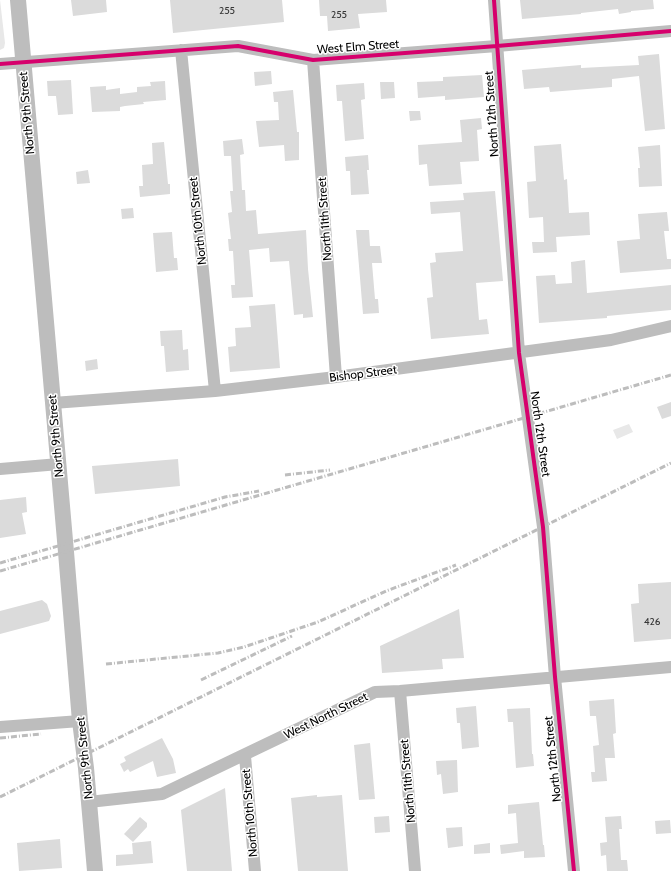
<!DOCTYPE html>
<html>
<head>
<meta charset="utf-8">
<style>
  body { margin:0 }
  canvas { display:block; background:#fff }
</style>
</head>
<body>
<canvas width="671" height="871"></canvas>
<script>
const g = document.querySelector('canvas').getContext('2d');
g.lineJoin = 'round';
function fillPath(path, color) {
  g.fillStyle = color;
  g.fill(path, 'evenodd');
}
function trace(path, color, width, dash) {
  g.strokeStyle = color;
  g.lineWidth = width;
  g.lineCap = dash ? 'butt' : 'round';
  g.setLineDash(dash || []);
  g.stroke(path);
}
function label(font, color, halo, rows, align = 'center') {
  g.font = font + ' Cabin,sans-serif';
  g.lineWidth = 3;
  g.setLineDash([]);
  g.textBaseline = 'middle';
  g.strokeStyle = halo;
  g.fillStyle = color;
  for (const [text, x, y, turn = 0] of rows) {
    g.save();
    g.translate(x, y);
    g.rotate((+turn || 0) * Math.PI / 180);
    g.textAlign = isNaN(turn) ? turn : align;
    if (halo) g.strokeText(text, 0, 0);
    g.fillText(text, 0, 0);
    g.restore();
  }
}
const green = new Path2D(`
  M0 0 5 43 4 48 0 50Z
  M629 424 633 432 617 439 613 430Z`);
const building = new Path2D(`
  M71 0H106L107 12 73 16Z
  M170 0H282L284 22 173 33Z
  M319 0H386L387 12 358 14 360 28 328 31 327 16H320Z
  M520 0H653L654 9 631 11V12L619 14 618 9 581 13V14L522 19Z
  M659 54 665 129 645 131 639 76 612 79V87L550 92 549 87 524 89 522 70 581 65V68L639 65 638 56Z
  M271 71 272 84 255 86 254 72Z
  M482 75 484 97 445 100V96L418 98 417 82 443 81V77Z
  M71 80 73 114 58 115 56 96H48L47 81Z
  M165 81 166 100 143 102 144 104 125 106 120 107V111L92 112 90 87 106 86V90L120 88V94L137 92V87L151 86 150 82Z
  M380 82H394L395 98 381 99Z
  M364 83 365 99 361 100 364 139 345 141 342 101H337L336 85Z
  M293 90 297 132H299V160L285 161 284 145 259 147 256 121 279 120 278 102H274L273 92Z
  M409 111H420L421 120 410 121Z
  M481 118 482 129 477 130 479 161 460 162 462 184 429 186 427 164 419 165 418 145 462 142 460 120Z
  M242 139 244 154 240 155 242 190H245L246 211 256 210 258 234 306 230 308 269 313 317 303 318V314L294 315 289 261 270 262 269 248 249 250 253 297 232 298 231 285H235L233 251H229L228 239H231L228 213 232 212 230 191H233L231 156H224L223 141Z
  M164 142 168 184H170V194L140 197 139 186H143L142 165 153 164 152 143Z
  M561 144 564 180 567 179 569 213 589 212 590 235 556 237 557 252 533 253 532 242H544L543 217 529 218 527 182 536 181 534 146Z
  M660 145 662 186 639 187 638 168H640L638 147Z
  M368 155 369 170H367L369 194 351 195 350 171H346L345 157Z
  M88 170 90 183 77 184 76 172Z
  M495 191 503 281 476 283 479 320 487 319 489 334 431 339 427 298 433 297 430 263 436 262 435 253 463 251 460 212 431 214 430 202 464 200 463 193Z
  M133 208 134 218 122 219 121 209Z
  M667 212 669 231H664L667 259H671V269L620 273 617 241 640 239 638 214Z
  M356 230H369L370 246H380L382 263H372L375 299H378L379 313 363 314Z
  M172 232 174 258H177L178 270 156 272 153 233Z
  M585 260 587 293 671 285V310L607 316V318L539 323 536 276 555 275 556 284 572 283 571 262Z
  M275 304 280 368 230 372 228 347 236 346 235 328 251 327 249 306Z
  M182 330 183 350 188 349 189 370 166 372 164 346H161L160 331Z
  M97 359 98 369 86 371 85 361Z
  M671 402V416L662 419 657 407Z
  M178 459 180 486 95 494 92 466Z
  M26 497 27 512 22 513 26 534 0 538V500Z
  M671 582V639L634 642 631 604 639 603 638 584Z
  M42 600 47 604 51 616 49 621 0 634V611Z
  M459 609 464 658 442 659 443 669 382 673 380 646Z
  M614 699 616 733 613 734 615 758H605L607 781 592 782 591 772H595L593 746 599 745 596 716H590L589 701Z
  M476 706 479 747 462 749 460 723H457L456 708Z
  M530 708 532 754H533L534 766 516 768 513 722H508L507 709Z
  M162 738 173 759 176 773 157 777 153 761 130 772 128 769 124 772 120 764 126 761 124 757Z
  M370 743 375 799 359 800 354 745Z
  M457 760 458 792 443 794 441 774 437 775 436 761Z
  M225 788 232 871H187L181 810Z
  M317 795V797L342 795 348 871H298L291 798Z
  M539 802 543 845H544L545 857 524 858V851L501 854 500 845 518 843 516 813 508 814V805Z
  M389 816 390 832 375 833 374 817Z
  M621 816 622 829H619L621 860H627L628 871H607L606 855 601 856 600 843 607 842 605 817Z
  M140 817 147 823V827L133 842 124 834Z
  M670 820 671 833 656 834 655 821Z
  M462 827 463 846 448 848 446 828Z
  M60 839 62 868 19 871 17 843Z
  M151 841 153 863 116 866V855L133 854 132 843Z
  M490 843V853L474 854V845Z`);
const minor = new Path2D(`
  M494 0 519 353 543 527 555 677 574 871
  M181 50 215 391
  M313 60 336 377
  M0 64 238 46 313 60 497 46 671 31
  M53 403 215 391 336 377 611 340 671 326
  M0 469 59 464
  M400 691 415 871
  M0 727 80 721
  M245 756 255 871
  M89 802 162 794 375 692 400 691 671 667`);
const major = new Path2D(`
  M18 0 66 552 80 721 86 768 95 871`);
const rail = new Path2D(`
  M285 475 330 470
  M0 563 225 497 259 491
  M0 571 671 375
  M106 664 218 653 244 647 318 622 386 591 456 565
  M201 680 292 636
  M0 738 41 734
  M0 797 671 463`);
const cycleway = new Path2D(`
  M494 0 519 353 543 527 555 677 574 871
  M0 64 238 46 313 60 497 46 671 31`);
const numberNames = [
  ["255",227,11],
  ["255",339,15],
  ["426",652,622]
];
const streetNames = [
  ["West Elm Street",358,47,-4],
  ["North 9th Street",27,113,-95],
  ["North 12th Street",492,114,-94],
  ["North 11th Street",325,219,-94],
  ["North 10th Street",198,221,-96],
  ["Bishop Street",363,374,-7],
  ["North 12th Street",540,434,82],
  ["North 9th Street",56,436,-95],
  ["West North Street",326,716,-26],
  ["North 9th Street",85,758,-96],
  ["North 12th Street",553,759,-96],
  ["North 11th Street",408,781,-95],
  ["North 10th Street",250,813,-95]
];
fillPath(green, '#e8e8e8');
fillPath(building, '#dbdbdb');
trace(minor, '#bdbdbd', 12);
trace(major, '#bdbdbd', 16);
trace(rail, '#bdbdbd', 3, [6, 2, 1, 2]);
trace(cycleway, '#d6006c', 4);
label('10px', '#373737', null, numberNames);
label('12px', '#000', '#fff', streetNames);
</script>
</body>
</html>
